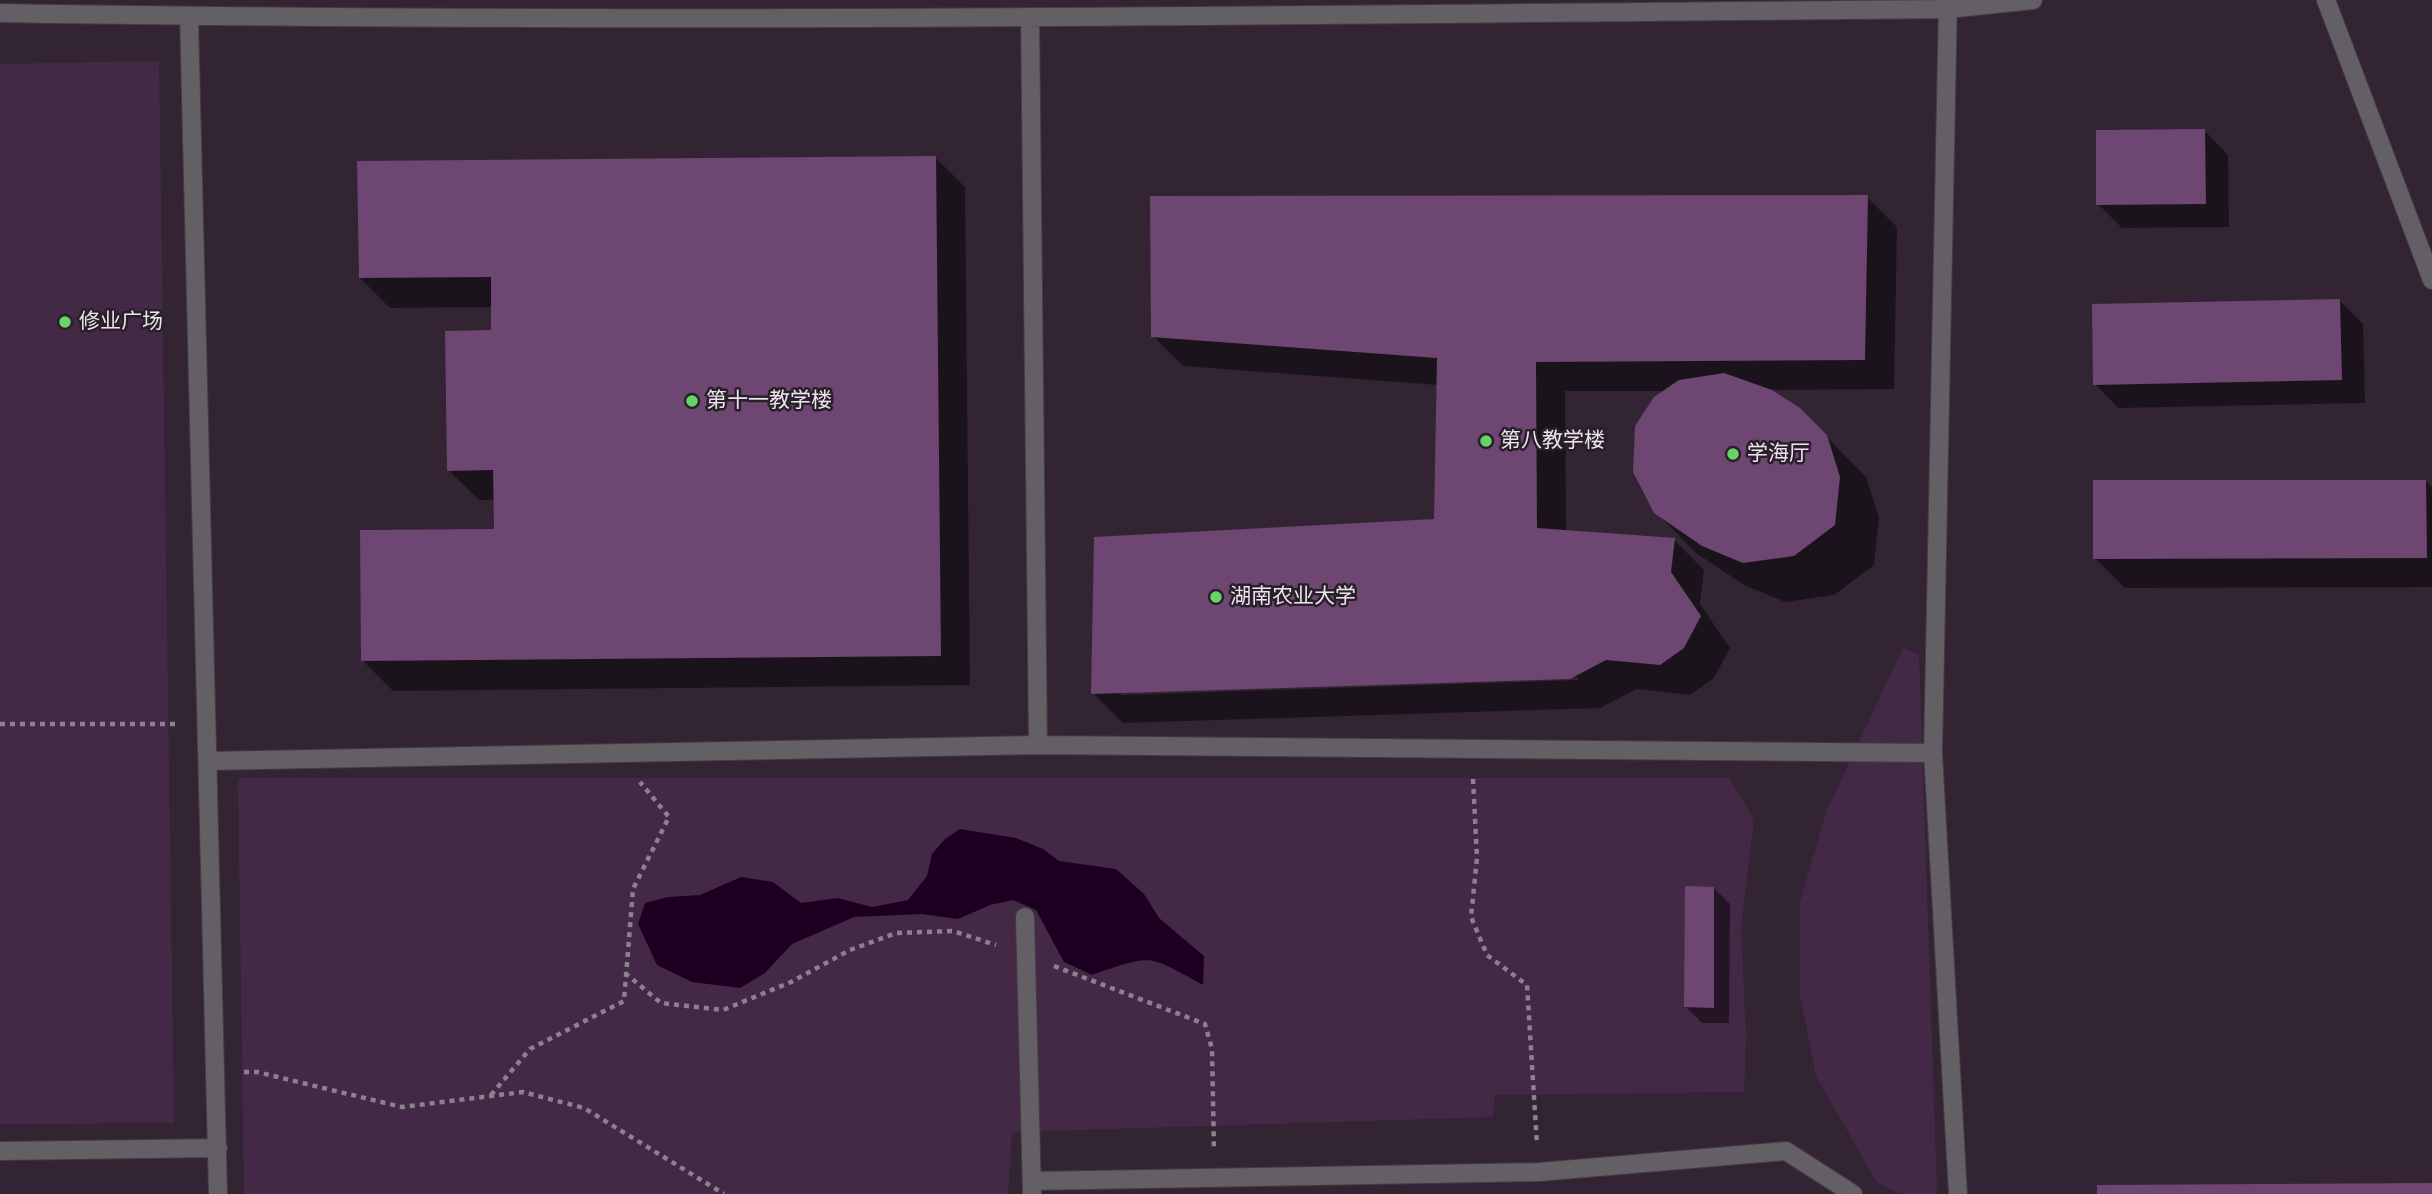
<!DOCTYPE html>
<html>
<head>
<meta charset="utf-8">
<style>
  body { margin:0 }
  canvas { display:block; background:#291f2a }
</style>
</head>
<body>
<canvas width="2432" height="1194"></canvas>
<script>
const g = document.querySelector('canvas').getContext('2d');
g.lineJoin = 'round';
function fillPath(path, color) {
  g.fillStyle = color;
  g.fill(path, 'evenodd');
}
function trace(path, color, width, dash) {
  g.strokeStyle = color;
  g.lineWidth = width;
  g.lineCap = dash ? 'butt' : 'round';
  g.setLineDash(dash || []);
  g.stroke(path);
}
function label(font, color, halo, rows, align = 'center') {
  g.font = font + ' Karla,"Noto Sans SC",sans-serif';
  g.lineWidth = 5;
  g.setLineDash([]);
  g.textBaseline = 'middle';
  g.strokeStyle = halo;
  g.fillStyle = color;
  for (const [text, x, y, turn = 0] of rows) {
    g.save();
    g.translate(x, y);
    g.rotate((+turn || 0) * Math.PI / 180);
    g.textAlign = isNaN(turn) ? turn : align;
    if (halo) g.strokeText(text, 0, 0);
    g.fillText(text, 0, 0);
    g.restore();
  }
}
const built = new Path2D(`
  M0 0H2432V1194H0Z`);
const green = new Path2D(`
  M159 61 174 1123 0 1124V64Z
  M1903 648 1919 655 1937 1194H1899L1877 1182 1816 1076 1800 995V902L1827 810Z
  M238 778H1729L1754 820 1741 928 1746 1038 1744 1092 1495 1095 1493 1117 1012 1132 1008 1194H244Z`);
const water = new Path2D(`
  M960 829 1016 838 1043 849 1059 861 1116 869 1144 894 1159 918 1204 956 1203 985C1146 954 1154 954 1092 975L1064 962 1036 910 1013 900 990 905 958 919 921 914 854 917 792 944 765 973 740 988 692 982 657 965 638 924 645 903 668 897 700 895 741 877 773 882 801 903 838 898 872 907 908 900 927 876 932 854 945 839Z`);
const shadow = new Path2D(`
  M2205 131 2228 155 2229 227 2122 228 2098 204Z
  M935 157 965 187 970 685 393 691 363 661 496 531 495 500H479L448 470 493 332V307L390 308 360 278Z
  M1867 197 1897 227 1894 389 1769 390 1799 409 1866 477 1879 518 1874 565 1834 595 1785 602 1744 585 1696 553 1656 512 1666 391H1565L1566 532 1674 540 1704 570 1700 604 1730 648 1714 678 1690 695 1637 689 1600 708 1123 723 1093 693 1436 521 1438 385 1183 366 1153 336ZM1578 677V680L1121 695V691Z
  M2340 301 2363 324 2365 403 2118 408 2095 384Z
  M2426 481 2432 488V587L2125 588 2095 558Z
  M1714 888 1730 904 1729 1023H1702L1686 1007Z`);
const building = new Path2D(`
  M2205 129 2206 204 2096 205V130Z
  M936 156 941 656 361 661 360 530 494 529 493 470 447 471 445 331 491 330V277L359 278 357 161Z
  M1868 195 1865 360 1536 362 1537 528 1675 538 1671 572 1701 616 1684 648 1660 665 1606 660 1570 679 1091 694 1094 537 1434 519 1437 358 1151 337 1150 196Z
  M2340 299 2342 380 2093 385 2092 304Z
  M1724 373 1772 390 1800 408 1827 435 1840 477 1835 525 1794 556 1743 563 1702 546 1654 513 1633 472 1635 426 1654 397 1679 380Z
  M2093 480H2426L2427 558 2093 559Z
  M1685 886 1714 887V1008L1684 1007Z
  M2432 1183V1194H2097V1185Z`);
const path = new Path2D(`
  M0 724H178
  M1473 779 1477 858 1471 917 1487 955 1527 985 1537 1145
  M1054 966 1205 1024 1212 1049 1214 1150
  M625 973 661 1003 723 1010 791 982 850 950 896 933 953 931 996 945
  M244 1072H257L402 1107 523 1092 584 1108 724 1194
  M491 1095 530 1049 624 1001 633 889 669 817 640 782`);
const minor = new Path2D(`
  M1948 0 1933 753 1958 1194
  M2326 0 2432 280
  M0 13C649 24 1299 15 1948 9L2033 0
  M189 17 218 1194
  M1030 17 1038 745
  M208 761 1038 745 1933 753
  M1025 917 1032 1194
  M0 1151 218 1148
  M1033 1181 1539 1172 1786 1151 1853 1194`);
const markers = [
  [65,322,7,"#67d466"],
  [692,401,7,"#67d466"],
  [1486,441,7,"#67d466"],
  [1733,454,7,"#67d466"],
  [1216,597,7,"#67d466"]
];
const poiNames = [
  ["修业广场",79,322],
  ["第十一教学楼",706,401],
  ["第八教学楼",1500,441],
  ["学海厅",1747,454],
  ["湖南农业大学",1230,597]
];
fillPath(built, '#332434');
fillPath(green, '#442947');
fillPath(water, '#1d0021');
fillPath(shadow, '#0007');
fillPath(building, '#6d4671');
trace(minor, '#443b45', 20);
trace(path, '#8b828c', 4.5, [5, 5]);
trace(minor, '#645f64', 18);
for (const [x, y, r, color] of markers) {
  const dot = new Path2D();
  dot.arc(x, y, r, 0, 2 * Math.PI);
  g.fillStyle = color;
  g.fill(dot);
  trace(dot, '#291f2a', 2.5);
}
label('21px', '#ebe4ec', '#291f2a', poiNames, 'left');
</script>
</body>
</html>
